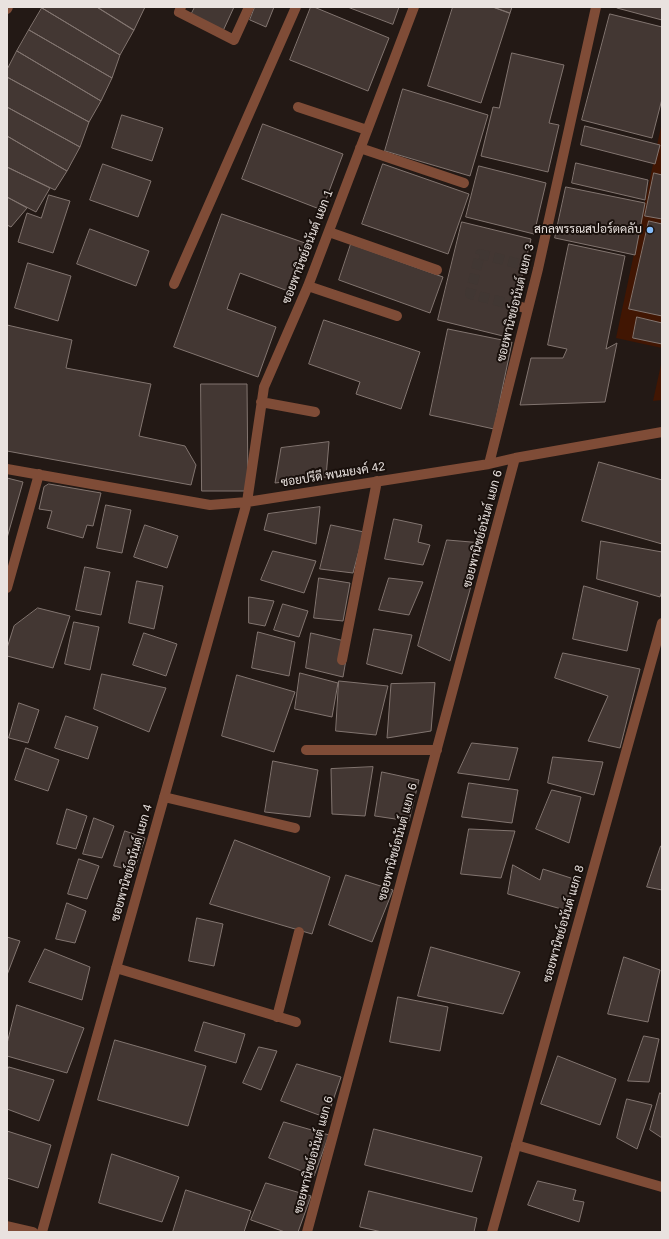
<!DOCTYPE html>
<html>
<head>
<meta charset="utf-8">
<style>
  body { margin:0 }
  #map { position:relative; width:669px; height:1239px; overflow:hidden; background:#231915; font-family:Helvetica,sans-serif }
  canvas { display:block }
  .frame { position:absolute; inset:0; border:8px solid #e9e2df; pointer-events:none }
</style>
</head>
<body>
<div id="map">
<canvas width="669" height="1239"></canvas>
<div class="frame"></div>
</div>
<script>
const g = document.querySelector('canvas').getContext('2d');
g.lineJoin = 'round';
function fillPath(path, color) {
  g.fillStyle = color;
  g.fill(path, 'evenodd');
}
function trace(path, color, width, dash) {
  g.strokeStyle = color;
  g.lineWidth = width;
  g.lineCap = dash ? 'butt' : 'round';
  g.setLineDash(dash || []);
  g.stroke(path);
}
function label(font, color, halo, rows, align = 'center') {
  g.font = font + ' Helvetica,Sarabun,sans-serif';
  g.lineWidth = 4;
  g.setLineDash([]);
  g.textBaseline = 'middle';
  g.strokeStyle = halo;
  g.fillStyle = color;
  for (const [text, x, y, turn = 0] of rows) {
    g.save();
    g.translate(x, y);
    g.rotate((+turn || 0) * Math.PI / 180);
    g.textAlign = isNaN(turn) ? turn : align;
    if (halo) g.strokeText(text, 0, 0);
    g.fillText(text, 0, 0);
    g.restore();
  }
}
const green = new Path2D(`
  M662 122V348L616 338Z
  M662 360V400L653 401Z`);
const building = new Path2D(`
  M43 7H97L134 30 120 55 42 8Z
  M97 7H145L134 30Z
  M195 7H234L223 31 191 15Z
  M255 7H274L266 27 250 20Z
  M311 7H314L389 38 368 91 290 60Z
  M348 7H399L393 24Z
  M453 7H493L510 13 481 103 428 86Z
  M493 7H512L510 13Z
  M617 7H662V20L617 8Z
  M42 8 120 55 112 78 29 30Z
  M610 14 662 27V99L652 138 582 120Z
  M29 30 112 78 101 101 17 51Z
  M17 51 101 101 89 122 7 77V70Z
  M512 53 564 65 549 123 559 125 548 172 481 156 493 107 499 108Z
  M7 77 89 122 80 147 7 107Z
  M403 89 488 115 470 176 385 151Z
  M7 107 80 147 67 171 7 136Z
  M122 115 163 128 152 161 112 148Z
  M263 124 343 154 322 210 242 179Z
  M585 126 660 145 655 164 581 145Z
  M7 136 67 171 55 190 7 167Z
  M576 163 648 180 645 200 572 183Z
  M103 164 151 181 138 217 90 200Z
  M383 164 469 194 448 254 362 224Z
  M479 166 546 183 534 234 466 217Z
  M7 167 50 188 36 212 7 197Z
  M654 173 662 175V219L645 216Z
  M566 187 645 203 635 255 555 238Z
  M49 195 70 201 53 253 18 242 27 213 41 218Z
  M7 197 27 208 11 227 7 225Z
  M222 214 305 243 288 291 240 273 227 309 276 327 258 377 174 347Z
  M649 221 662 224V316L629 309Z
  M462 222 531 239 507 337 438 320Z
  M90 229 149 251 136 286 77 264Z
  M351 244 443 277 430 313 339 280Z
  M569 244 625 256 606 349 617 343 605 402 520 405 531 358H563L567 349 548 345Z
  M28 263 71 276 58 321 15 308Z
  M637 317 662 323V344L633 338Z
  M324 320 420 352 401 409 356 394 360 382 309 364Z
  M7 325 72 340 66 368 151 384 139 436 185 446 196 465 191 485 7 451Z
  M448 329 512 342 494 429 430 415Z
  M201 384H247L248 491H202Z
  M329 442 326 477 275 483 281 448Z
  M599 462 662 480V544L582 521Z
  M7 478 23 482 7 538Z
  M49 484 101 493 93 526 87 525 83 538 47 528 52 511 39 509 44 487Z
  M106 505 131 510 122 553 97 548Z
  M320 507 316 544 264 530 268 514Z
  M394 519 422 525 418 542 430 545 423 565 385 559Z
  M145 525 178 536 167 568 134 557Z
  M331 525 364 532 353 573 320 569Z
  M447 540 483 543 450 661 418 646Z
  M601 541 662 552V591L660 597 597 579Z
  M273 551 316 561 304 593 261 580Z
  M85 567 110 572 101 615 76 610Z
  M319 578 350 583 343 621 314 618Z
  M389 578 423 582 409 615 379 610Z
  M137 581 163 586 154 629 129 623Z
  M584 586 638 602 627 651 573 639Z
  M249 597 274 601 265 626 249 623Z
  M283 604 308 611 299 637 274 630Z
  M38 608 70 616 53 668 7 656V648L14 626Z
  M74 622 99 627 90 670 65 664Z
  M374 629 412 635 402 674 367 664Z
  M258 632 295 642 289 676 252 668Z
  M144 633 177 644 166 676 133 665Z
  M311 633 349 642 343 677 306 668Z
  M563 653 640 669 620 748 588 741 608 696 555 678Z
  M300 673 338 683 332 717 295 709Z
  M102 674 166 688 149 732 94 709Z
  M237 675 295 692 274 752 222 736Z
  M339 681 388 686 376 735 336 731Z
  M435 683 431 731 387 738 391 684Z
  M19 703 39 710 28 743 9 738Z
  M66 716 98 727 88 759 55 748Z
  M472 743 518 748 509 780 458 773Z
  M26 748 59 760 48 791 15 780Z
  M553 757 603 762 594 795 548 783Z
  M273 761 318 770 310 817 265 812Z
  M373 767 365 816 332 814 331 769Z
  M382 772 419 780 409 821 375 816Z
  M469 783 518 790 512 823 462 817Z
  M552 790 581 797 569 843 536 829Z
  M67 809 87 816 76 849 57 844Z
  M94 818 114 826 102 858 83 854Z
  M469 829 515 831 501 878 461 874Z
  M125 831 145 838 134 871 114 866Z
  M235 840 330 877 312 934 210 904Z
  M661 846H662V890L647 887Z
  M79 859 99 866 87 899 68 894Z
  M513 865 540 880 543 869 577 880 565 910 508 894Z
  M346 875 393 890 372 942 329 925Z
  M67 903 86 911 75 943 56 939Z
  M197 918 223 924 214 966 189 961Z
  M7 937 20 941 7 975Z
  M431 947 520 972 503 1014 418 996Z
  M45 949 90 967 82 1000 29 982Z
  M624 957 660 970 648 1022 608 1014Z
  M398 997 448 1007 440 1051 390 1042Z
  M17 1005 84 1028 67 1073 7 1056V1044Z
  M204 1022 245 1034 236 1063 195 1051Z
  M644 1036 659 1039 649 1082 628 1081Z
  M115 1040 206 1066 188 1126 98 1100Z
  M259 1047 277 1051 261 1090 243 1083Z
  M558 1056 616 1079 600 1125 541 1104Z
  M297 1064 341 1077 327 1118 281 1101Z
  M9 1067 54 1080 39 1121 7 1109V1071Z
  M660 1093 662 1094V1138L650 1130Z
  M627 1099 652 1105 637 1149 617 1138Z
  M284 1122 329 1135 314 1176 269 1158Z
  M374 1129 482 1157 472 1192 365 1165Z
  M7 1131 51 1145 38 1188 7 1178Z
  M112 1154 179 1177 162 1222 99 1203Z
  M538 1181 576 1190 573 1200 584 1202 579 1222 528 1205Z
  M266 1183 311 1196 298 1232H285L251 1220Z
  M186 1190 251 1211 244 1232H173Z
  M369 1191 477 1218 474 1232H382L360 1227Z`);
const minorTunnel = new Path2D(`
  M518 306 470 294 480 254 528 266`);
const minor = new Path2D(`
  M181 7 179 12 234 40 249 7
  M7 9 8 7
  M298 107 367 130
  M360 148 464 183
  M329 232 437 270
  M174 284 296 7
  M308 286 397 316
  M518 306 528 309
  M261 402 315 412
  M489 464 538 269 596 7
  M7 469 210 505 247 502 489 464 515 458 662 432
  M7 588 39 474
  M342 660 377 481
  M306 750H437
  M164 797 295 828
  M116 968 296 1022
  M277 1017 299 932
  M516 1145 662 1187
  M7 1226 33 1232
  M42 1232 247 502 264 387 308 286 414 7
  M307 1232 515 458
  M492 1232 662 623`);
const markers = [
  [650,230,4,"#84bcfb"]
];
const poiNames = [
  ["สกลพรรณสปอร์ตคลับ",642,230]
];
const streetNames = [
  ["ซอยพานิชย์อนันต์ แยก 1",308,247,-69],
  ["ซอยพานิชย์อนันต์ แยก 3",516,303,-76],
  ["ซอยปรีดี พนมยงค์ 42",333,475,-9],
  ["ซอยพานิชย์อนันต์ แยก 6",483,529,-75],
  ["ซอยพานิชย์อนันต์ แยก 6",398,842,-75],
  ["ซอยพานิชย์อนันต์ แยก 4",132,863,-74],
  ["ซอยพานิชย์อนันต์ แยก 8",564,924,-74],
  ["ซอยพานิชย์อนันต์ แยก 6",314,1155,-75]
];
fillPath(green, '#411603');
fillPath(building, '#433733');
trace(building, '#827570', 1);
trace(minorTunnel, '#413733', 10, [10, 5]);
trace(minor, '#7f4c37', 10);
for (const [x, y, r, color] of markers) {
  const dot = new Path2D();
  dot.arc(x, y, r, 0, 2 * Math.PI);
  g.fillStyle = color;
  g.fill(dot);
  trace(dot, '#19100c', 1.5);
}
label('12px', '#e9e2df', '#19100c', poiNames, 'right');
label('12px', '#e9e2df', '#19100c', streetNames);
</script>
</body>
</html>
